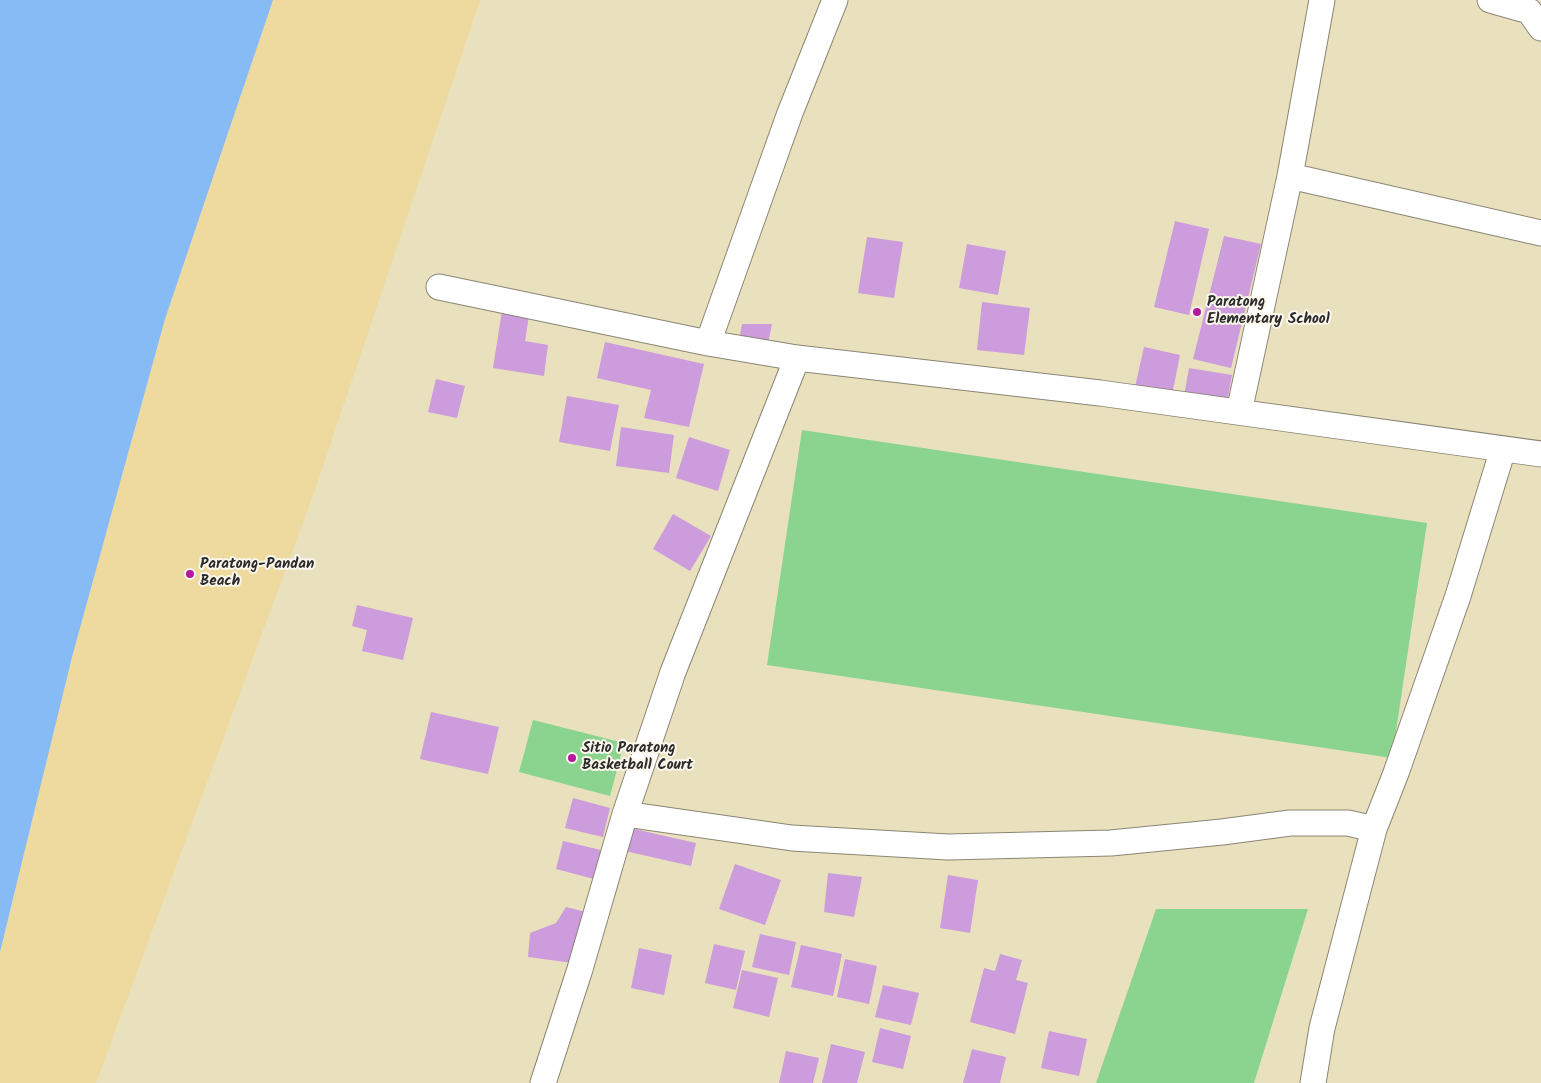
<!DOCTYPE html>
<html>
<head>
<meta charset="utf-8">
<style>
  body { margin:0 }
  canvas { display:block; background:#e9e0bd }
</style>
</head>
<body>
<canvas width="1541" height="1083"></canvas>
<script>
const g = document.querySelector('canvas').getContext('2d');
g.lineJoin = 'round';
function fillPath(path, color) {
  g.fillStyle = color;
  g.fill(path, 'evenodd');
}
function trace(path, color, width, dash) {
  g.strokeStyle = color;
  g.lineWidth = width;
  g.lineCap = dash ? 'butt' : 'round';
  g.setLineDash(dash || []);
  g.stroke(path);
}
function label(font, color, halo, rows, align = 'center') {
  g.font = font + ' Kalam,sans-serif';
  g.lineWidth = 4;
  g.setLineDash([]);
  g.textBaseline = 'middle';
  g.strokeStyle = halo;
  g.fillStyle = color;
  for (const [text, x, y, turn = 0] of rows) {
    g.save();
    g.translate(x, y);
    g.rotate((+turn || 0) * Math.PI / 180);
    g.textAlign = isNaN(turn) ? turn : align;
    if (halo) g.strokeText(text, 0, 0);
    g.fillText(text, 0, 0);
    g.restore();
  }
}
const green = new Path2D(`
  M802 430 1427 523 1392 758 767 665Z
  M533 720 624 743 610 796 519 772Z
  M1156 909H1308L1254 1083H1096Z`);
const sand = new Path2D(`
  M273 0H480L315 490 96 1083H0V952L72 657 165 319Z`);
const water = new Path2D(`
  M0 0H273L165 319 72 657 0 952Z`);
const building = new Path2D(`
  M1175 221 1209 229 1189 315 1154 307Z
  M1224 236 1261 244 1231 368 1193 359Z
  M867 237 903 242 894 298 858 293Z
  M967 244 1006 251 998 295 959 288Z
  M982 302 1030 308 1024 355 977 350Z
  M502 311 529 316 525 341 548 345 544 376 493 368Z
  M742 324H772L767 348 740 336Z
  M605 342 704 364 689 427 644 418 651 390 597 378Z
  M1144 347 1180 355 1172 395 1135 387Z
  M1189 368 1232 375 1227 403 1184 396Z
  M436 379 465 386 457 418 428 412Z
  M567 396 619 405 610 451 559 442Z
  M621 427 674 435 669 473 616 466Z
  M689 437 730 450 718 491 676 478Z
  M673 514 711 536 690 571 653 549Z
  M357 605 413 618 403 660 362 651 367 630 352 626Z
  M431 712 499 727 488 774 420 759Z
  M573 798 610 808 603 837 565 828Z
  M630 828 696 843 691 866 625 851Z
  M563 841 601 850 594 879 556 869Z
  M735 864 781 880 765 925 719 909Z
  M828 873 862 877 854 917 824 912Z
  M948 875 978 880 970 933 940 928Z
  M566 907 594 914 580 964 528 957 530 933 556 923Z
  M760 934 796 942 789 975 752 967Z
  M714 944 745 951 736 990 705 983Z
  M801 945 842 954 833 996 791 987Z
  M639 948 672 955 664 995 631 988Z
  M1000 954 1022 960 1016 980 1028 983 1015 1034 970 1022 984 968 995 971Z
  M845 959 877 966 869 1004 837 997Z
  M742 970 778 978 769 1017 733 1008Z
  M883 985 919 993 911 1025 875 1017Z
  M880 1028 911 1036 903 1069 872 1062Z
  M1049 1031 1087 1039 1079 1076 1041 1068Z
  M831 1044 865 1052 857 1083H822Z
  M972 1049 1006 1057 1000 1083H963Z
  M786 1051 819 1058 813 1083H779Z`);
const minor = new Path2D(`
  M1322 0 1290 176 1541 233
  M1490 0 1529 11 1541 28
  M439 287 708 343 797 358
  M708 343 790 113 835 0
  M1239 412 1290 176
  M625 814 792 838 948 847 1111 843 1222 832 1290 823H1348L1374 829
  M543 1083 580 969 625 814 673 672 797 358 1100 393 1541 454
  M1313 1083 1322 1028 1374 829 1396 773 1458 596 1503 449`);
const markers = [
  [1197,312,5,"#b5179e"],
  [190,574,5,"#b5179e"],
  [572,758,5,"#b5179e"]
];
const poiNames = [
  ["Paratong",1207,303],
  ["Elementary School",1207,320],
  ["Paratong-Pandan",200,565],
  ["Beach",200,582],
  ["Sitio Paratong",582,749],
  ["Basketball Court",582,766]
];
fillPath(green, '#8bd490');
fillPath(sand, '#eeda9e');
fillPath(water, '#87bbf5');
fillPath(building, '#cc9cdc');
trace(minor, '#8a8674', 27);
trace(minor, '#fff', 25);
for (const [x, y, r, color] of markers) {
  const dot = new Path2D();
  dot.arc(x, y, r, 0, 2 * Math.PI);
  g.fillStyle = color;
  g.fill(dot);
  trace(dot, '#fbf7ec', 2);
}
label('bold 15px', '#2b2b2b', '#fbf7ec', poiNames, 'left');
</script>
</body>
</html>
